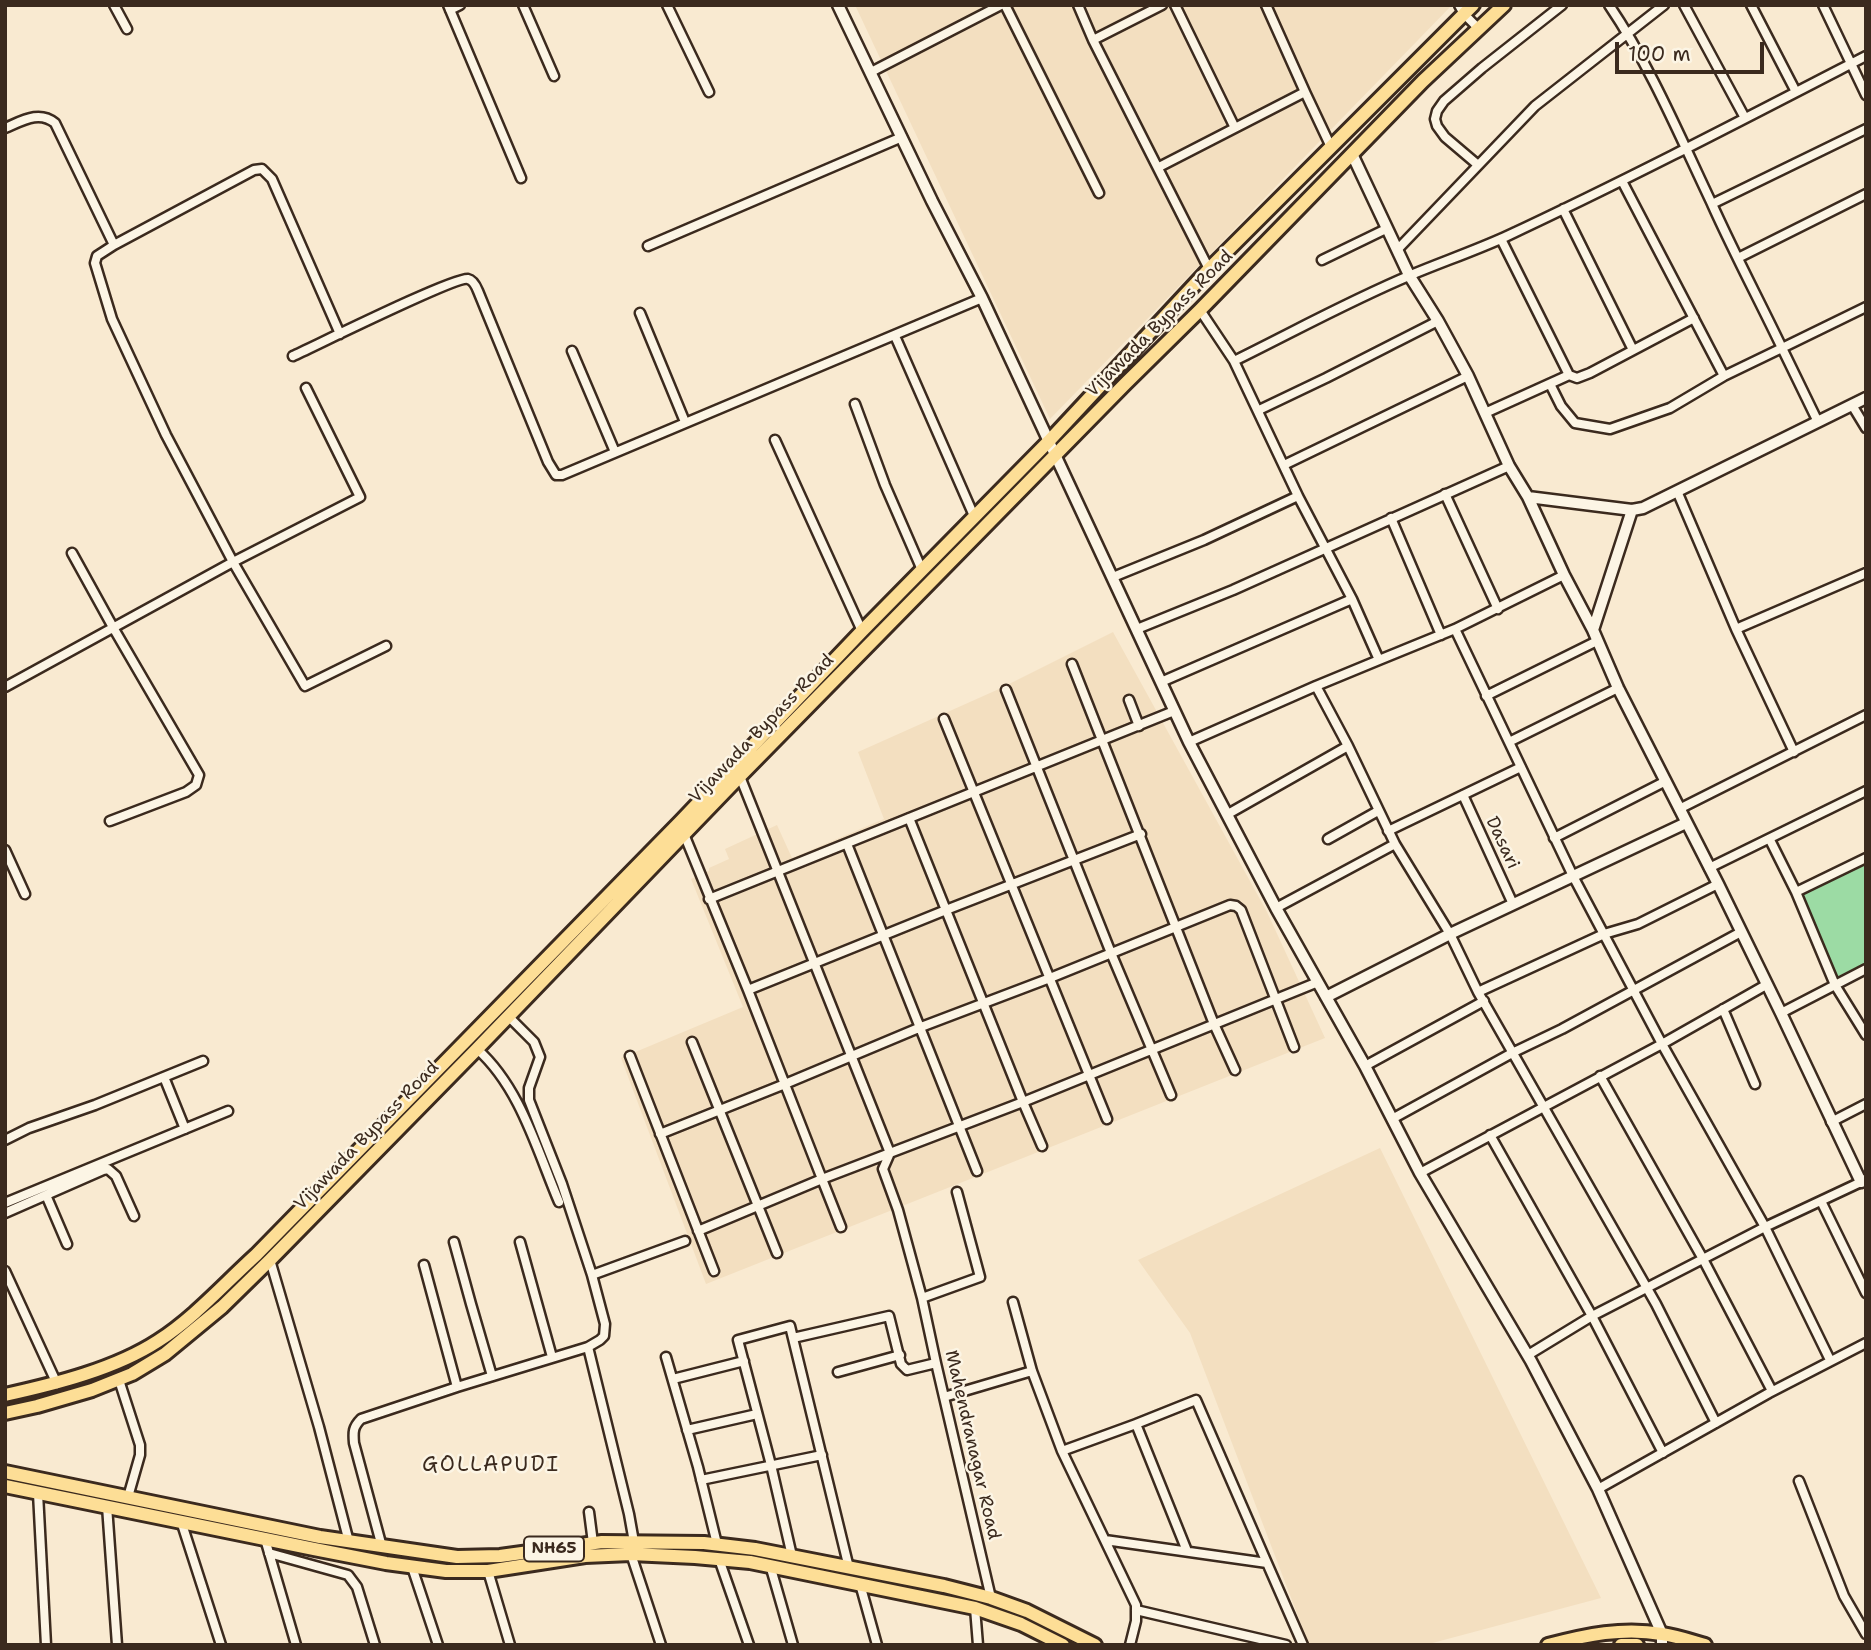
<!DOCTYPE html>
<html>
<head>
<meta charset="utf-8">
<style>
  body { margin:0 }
  #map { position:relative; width:1871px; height:1650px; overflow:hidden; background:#f9ead1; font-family:"Shantell Sans",sans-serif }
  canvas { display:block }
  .frame { position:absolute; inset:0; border:7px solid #3b2a1e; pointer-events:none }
  .scale { position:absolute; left:1615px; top:42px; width:149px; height:32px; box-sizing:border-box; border:4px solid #3b2a1e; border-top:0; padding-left:9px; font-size:21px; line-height:24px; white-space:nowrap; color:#3b2a1e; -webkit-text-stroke:5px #fcf5e5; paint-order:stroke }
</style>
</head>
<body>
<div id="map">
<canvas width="1871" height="1650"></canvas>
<div class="frame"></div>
<div class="scale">100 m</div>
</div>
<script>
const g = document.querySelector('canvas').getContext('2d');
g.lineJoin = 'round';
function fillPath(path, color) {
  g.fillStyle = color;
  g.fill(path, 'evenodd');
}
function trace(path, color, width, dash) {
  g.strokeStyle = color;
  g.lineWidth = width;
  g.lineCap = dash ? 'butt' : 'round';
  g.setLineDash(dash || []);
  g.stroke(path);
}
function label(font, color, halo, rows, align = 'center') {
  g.font = font + ' "Shantell Sans",sans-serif';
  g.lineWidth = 5;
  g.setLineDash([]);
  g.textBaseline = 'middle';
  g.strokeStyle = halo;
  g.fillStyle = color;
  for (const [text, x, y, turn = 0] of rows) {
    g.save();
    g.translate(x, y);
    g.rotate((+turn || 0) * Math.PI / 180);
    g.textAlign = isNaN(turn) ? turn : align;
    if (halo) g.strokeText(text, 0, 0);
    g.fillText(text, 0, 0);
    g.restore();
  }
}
const built = new Path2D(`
  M855 5H1452L1050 419Z
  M1113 632 1267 912 1325 1038 706 1284 621 1058 743 1007 691 879 709 871V868L729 859 725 849 777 825 792 858 884 819 858 752 999 689Z
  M1380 1148 1601 1598 1425 1645H1309L1190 1333 1138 1260Z`);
const green = new Path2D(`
  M1866 862V963L1837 977 1801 893Z`);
const minor = new Path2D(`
  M114 5 127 29
  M448 5 521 178
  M523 5 554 76
  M667 5 709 92
  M1005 5 1099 193
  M1078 5 1093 40 1209 269
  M1175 5 1235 128
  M1266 5 1305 92
  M1459 5 1464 14 1479 29
  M1609 5C1651 67 1680 137 1712 204 1734 253 1759 300 1782 348L1866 307
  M1684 5 1745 118
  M1751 5 1796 92
  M1823 5 1866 95
  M450 10 460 5
  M1093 40 1162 5
  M871 72 1001 5
  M5 128C22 121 39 110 55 123L114 245 254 170 262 169 272 179 340 334
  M1478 165 1445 137 1437 126 1435 119 1437 111 1444 101 1482 68 1562 5
  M1159 167 1305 92 1331 147
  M1622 181 1724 376
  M1712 204 1866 129
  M1563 209 1633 350
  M648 246 902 137
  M1397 250 1535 106 1664 5
  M1738 258 1866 194
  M1322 260 1386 229
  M1200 310 1234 361 1298 496 1352 599 1379 660 1455 629 1564 575
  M640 313 685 422
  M895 336 974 516
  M572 351 615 452
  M293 356C315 346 456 276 468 279 473 280 476 286 478 291L548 462 556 475H562L982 298
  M1234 361C1293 332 1351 300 1411 275 1442 262 1474 251 1505 237 1627 180 1746 118 1866 56
  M1569 375 1577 378 1590 373 1694 318
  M1550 384 1561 406 1575 423 1610 429 1670 408 1724 376 1782 348 1818 422
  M306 388 360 497 233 562 305 686 386 646
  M855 404 885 485 922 570
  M1852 405 1866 428
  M1259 410 1326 378 1438 321
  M1485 413 1569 375 1501 239
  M775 440 862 631
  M1284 465 1468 376
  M1677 491 1736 629 1794 752
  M1445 494 1498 609
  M1391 518 1441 635
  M72 553 114 629 199 775 196 785 186 792 110 821
  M1113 577 1204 540 1298 496
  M1137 629 1233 590 1509 466
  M1455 629 1573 876 1662 1044 1765 1227 1830 1360
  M1736 629 1866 573
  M1379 660 1316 686 1348 746 1395 844 1450 934 1478 992 1656 1304 1716 1423
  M1072 664 1214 1024 1235 1070
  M1161 682 1352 599
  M5 687 233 562 166 435 112 319 95 263 97 256 114 245
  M1006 690 1111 953 1171 1095
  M1486 696 1597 641
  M1129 700 1139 726
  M944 719 1107 1119
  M1189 742 1316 686
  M1509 742 1618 688
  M739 774 890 1153 883 1169 898 1210 922 1298 936 1363 991 1598
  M1463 795 1513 904
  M1679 809 1866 715
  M1228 814 1348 746
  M909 818 1023 1102 1042 1146
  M1388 831 1521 767
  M684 834 748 990 822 1179 1023 1102 1318 982
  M1554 838 1666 781
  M1328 839 1378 811
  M1770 840 1796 892 1835 985 1866 1035
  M847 844 977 1171
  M5 850 25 894
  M1709 868 1866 791
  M1796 892 1866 858
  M709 899 1174 711
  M1276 908 1395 844
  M748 990 946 910 1141 834
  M1478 992 1604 934 1638 924 1718 884
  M1723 1009 1755 1084
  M1781 1013 1866 969
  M509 1017 534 1042 540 1057 529 1088V1100L562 1184 592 1275
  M692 1042 777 1253
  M477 1049C520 1087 537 1150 559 1202
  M630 1056 714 1271
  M1365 1066 1484 1001
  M1600 1076 1703 1259 1772 1391
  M164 1077 185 1129
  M1392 1119 1514 1052 1562 1029 1741 932
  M1831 1122 1866 1104
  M660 1134 785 1084 921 1027 1050 978 1230 905 1236 906 1241 910 1294 1047
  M1490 1135 1592 1316 1663 1453
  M5 1140 29 1128 95 1105 203 1061
  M1420 1173 1662 1044 1766 985
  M46 1195 67 1244
  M1821 1201 1866 1293
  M5 1203 228 1111
  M5 1213 103 1170 108 1169 116 1176 134 1216
  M698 1231 822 1179 841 1227
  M454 1242 471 1304 492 1376
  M520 1242 552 1357
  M270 1260 319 1427 349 1542
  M424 1265 457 1387
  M5 1271 57 1384
  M922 1298 980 1277 957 1192
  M1013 1302 1032 1371 1062 1451 1136 1605V1621L1130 1645
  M793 1338 889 1316 901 1364 907 1370 936 1363
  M588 1347 629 1514 634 1542
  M1528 1355 1592 1316 1765 1227 1861 1182
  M666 1357 698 1467 717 1544
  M838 1372 900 1355
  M673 1379 744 1361
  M119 1380 140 1445V1455L128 1497
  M944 1397 1032 1371
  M1136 1424 1187 1551
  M687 1430 757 1414
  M1062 1451 1136 1424 1196 1400 1267 1563 1105 1540
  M701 1480 822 1455
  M1799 1481 1844 1596 1866 1634
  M1598 1489 1769 1393 1866 1343
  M38 1493 46 1645
  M107 1506 117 1645
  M589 1512 593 1543
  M181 1521 221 1645
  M265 1539 296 1645
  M382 1547 354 1443C353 1432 353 1427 361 1419L457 1387 588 1347 600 1340 604 1336 605 1324 592 1275 685 1241
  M269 1553 348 1575 357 1587 375 1645
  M631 1554 661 1645
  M792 1556 771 1465 738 1340 790 1326 849 1568
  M719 1559 749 1645
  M1267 1563 1303 1645
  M770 1565 793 1645
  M412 1567 438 1645
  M488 1571 510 1645
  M860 1584 877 1645
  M975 1608 978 1645
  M1136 1610 1286 1645`);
const tertiary = new Path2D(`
  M838 5 932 201 982 298 1189 742 1276 908 1365 1066 1420 1173 1531 1361 1598 1489 1662 1634V1645
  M1352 154 1409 275 1438 321 1468 376 1509 466 1528 497 1564 575 1593 630 1618 688 1718 884 1781 1013 1861 1182 1866 1180
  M1528 497 1632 510 1643 508 1866 398
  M1593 630 1632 510
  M1326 997 1450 934 1686 823`);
const primary = new Path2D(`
  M5 1395C55 1384 115 1369 158 1341 194 1318 224 1284 256 1255L681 821 862 631 1049 441 1209 269 1473 5
  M5 1413 37 1406 92 1390 132 1374 165 1354 222 1307 270 1260 477 1049 740 776 1125 384 1200 310 1423 81 1504 5`);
const trunk = new Path2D(`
  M5 1472 320 1537 457 1557 500 1556 602 1542 704 1543 755 1549 944 1586 991 1598 1027 1611 1095 1645
  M5 1486 314 1549 386 1563 446 1571H488L585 1556 631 1554 695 1557 750 1562 975 1608 1021 1624 1063 1645
  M1548 1645C1586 1635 1623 1627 1662 1634 1676 1636 1691 1641 1705 1645
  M1621 1645H1637`);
const shields = [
  [554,1549,60]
];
const shieldNames = [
  ["NH65",554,1549]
];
const streetNames = [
  ["Vijawada Bypass Road",1160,324,-45],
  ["Vijawada Bypass Road",762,729,-46],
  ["Dasari",1502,843,65],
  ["Vijawada Bypass Road",367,1136,-46],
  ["Mahendranagar Road",972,1445,77]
];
const quarterNames = [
  ["GOLLAPUDI",491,1466]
];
fillPath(built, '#f3dfc0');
fillPath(green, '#9cdba4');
trace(minor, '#3b2a1e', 13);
trace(tertiary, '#3b2a1e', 15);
trace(primary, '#3b2a1e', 18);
trace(trunk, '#3b2a1e', 18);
trace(minor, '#fcf5e5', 8);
trace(tertiary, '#fcf5e5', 10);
trace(primary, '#fdde96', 12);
trace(trunk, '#fdde96', 12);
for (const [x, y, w] of shields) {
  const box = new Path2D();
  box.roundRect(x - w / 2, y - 12.5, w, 25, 5);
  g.fillStyle = '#fcf5e5';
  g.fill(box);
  trace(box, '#3b2a1e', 2);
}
label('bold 16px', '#3b2a1e', null, shieldNames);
label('18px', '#3b2a1e', '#fcf5e5', streetNames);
g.letterSpacing = '2px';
label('21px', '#3b2a1e', '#fcf5e5', quarterNames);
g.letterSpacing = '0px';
</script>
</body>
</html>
